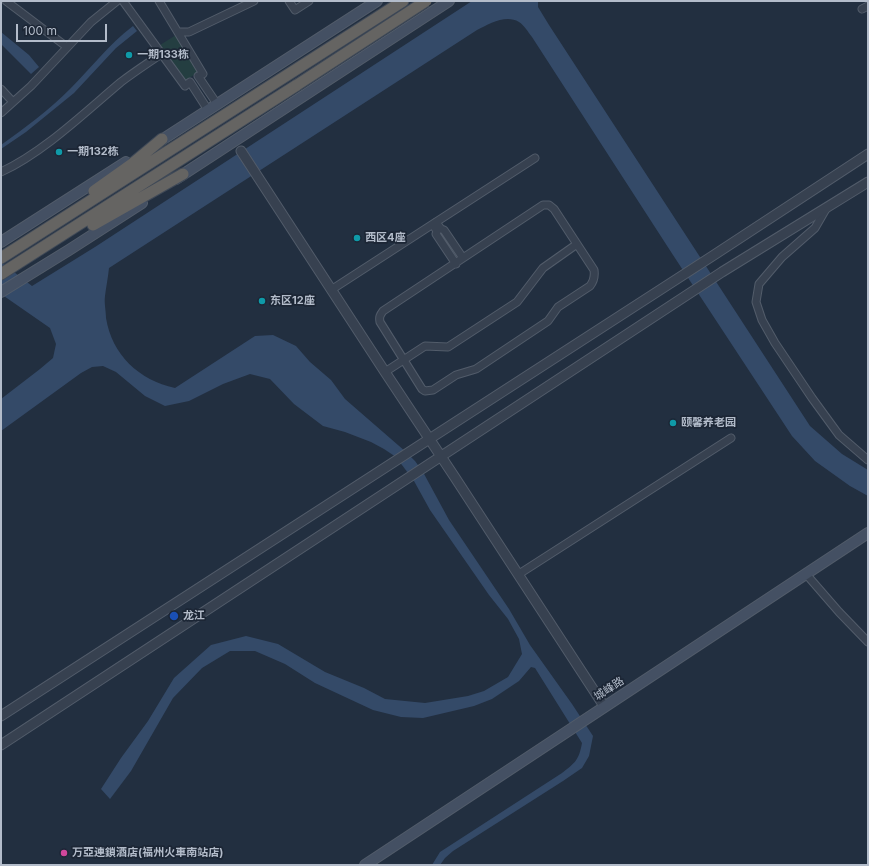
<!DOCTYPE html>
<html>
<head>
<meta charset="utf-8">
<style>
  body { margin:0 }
  #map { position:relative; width:869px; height:866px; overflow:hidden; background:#222f40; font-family:Inter,sans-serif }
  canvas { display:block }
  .frame { position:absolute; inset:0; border:2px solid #b3bcca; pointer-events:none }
  .scale { position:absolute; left:16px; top:24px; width:91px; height:18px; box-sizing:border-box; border:2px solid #b3bcca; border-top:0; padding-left:5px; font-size:12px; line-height:14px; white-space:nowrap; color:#b3bcca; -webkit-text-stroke:3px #1c2635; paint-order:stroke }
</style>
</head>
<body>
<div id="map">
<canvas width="869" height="866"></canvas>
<div class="frame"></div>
<div class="scale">100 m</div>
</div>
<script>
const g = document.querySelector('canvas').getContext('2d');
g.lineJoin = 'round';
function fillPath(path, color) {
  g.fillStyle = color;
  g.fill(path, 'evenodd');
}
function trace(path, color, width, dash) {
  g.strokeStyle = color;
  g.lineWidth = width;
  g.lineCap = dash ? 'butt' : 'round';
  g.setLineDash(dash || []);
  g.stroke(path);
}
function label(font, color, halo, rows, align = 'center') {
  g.font = font + ' Inter,"Noto Sans SC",sans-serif';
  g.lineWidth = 3.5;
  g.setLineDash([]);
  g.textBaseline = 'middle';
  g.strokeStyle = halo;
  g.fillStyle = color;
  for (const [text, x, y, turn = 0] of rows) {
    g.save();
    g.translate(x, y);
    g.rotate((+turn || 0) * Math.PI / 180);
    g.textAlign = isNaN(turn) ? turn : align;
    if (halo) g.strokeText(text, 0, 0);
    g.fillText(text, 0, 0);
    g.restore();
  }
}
const green = new Path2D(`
  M176 35 198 72 185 81 160 45Z`);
const water = new Path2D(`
  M472 1H538V7L549 25 810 426 842 454 868 470V496L850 486 815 461 792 436 673 255 532 37C528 32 524 25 519 22 506 14 489 24 477 30L109 268C108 278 106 287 105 296 104 303 106 311 106 318 112 355 139 380 175 388L255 336 273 335 296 346 310 362 331 380 345 399 406 452 415 461 423 472 449 520 509 609 530 645 572 704 593 736 589 756 582 768 563 781 453 851 445 858 440 865H432L440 852 562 773C575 763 579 760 582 743L535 668 531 667 519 681 492 699 474 706 423 718 401 717 373 710 315 683 285 664 255 651H230L202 668 173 698 131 771 110 799 101 789 121 758 148 721 174 678 211 645 246 636 278 644 325 672 364 688 385 699 425 703 468 696 484 691 508 677 522 654 519 639 508 619 489 595 430 510 414 481 396 457 384 449 371 442 345 432 323 426 294 404 270 379 250 374 223 384 189 401 165 406 145 396 116 372 103 366 92 367 81 373 1 431V399L40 369 53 358 56 344 50 328 1 294V262L32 286 95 247Z
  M133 26 137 31 116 48 74 93 26 132 1 149V145C25 128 49 110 70 89 92 67 108 45 133 26Z
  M1 32 29 55 39 67 31 74 1 44Z`);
const minor = new Path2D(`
  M6 1 67 47
  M123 1 185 86 190 82 208 110
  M159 1 203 74 198 76 217 104
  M289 1 295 10 309 1
  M862 9 868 6
  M178 32H189L254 1
  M1 89 13 102
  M1 113 31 86 91 22 117 1
  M1 172C44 152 84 113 121 82 134 72 148 63 161 54
  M543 205H549L554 209 594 270C595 277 594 281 590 286L558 307 548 321 476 369 456 375 433 390 425 391 422 389 380 322C379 317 380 315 383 311Z
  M826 209 815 228 782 257 759 284 756 302 762 320 775 343 812 398 839 435 868 460
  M436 222 441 229 444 230 463 258
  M433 225 437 231 436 234 456 264
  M331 290 535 158
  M385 372 425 346 448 347 517 302 543 268 577 244
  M519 574 731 438
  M806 574 839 612 868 642`);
const tertiary = new Path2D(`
  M241 151 385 372 454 476 604 706
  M1 716 714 255 868 154
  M1 745 722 272 868 182`);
const secondary = new Path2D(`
  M157 143 377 1
  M176 179 449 1
  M1 242 126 162
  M1 292 69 250 142 203
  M365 865 868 533`);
const trunk = new Path2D(`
  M94 191 132 164 162 139
  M93 225 183 174
  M1 258 403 1
  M1 274 297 85`);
const trunkBridge = new Path2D(`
  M297 85 426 1`);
const markers = [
  [129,55,4,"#0f9aa8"],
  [59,152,4,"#0f9aa8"],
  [357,238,4,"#0f9aa8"],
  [262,301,4,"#0f9aa8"],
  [673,423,4,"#0f9aa8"],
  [174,616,5,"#1a4fb4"],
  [64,853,4,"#d1479c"]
];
const poiNames = [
  ["一期133栋",137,55],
  ["一期132栋",67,152],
  ["西区4座",365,238],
  ["东区12座",270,301],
  ["颐馨养老园",681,423],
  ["龙江",183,616],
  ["万亞連鎖酒店(福州火車南站店)",72,853]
];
const streetNames = [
  ["城峰路",609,689,-33]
];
fillPath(green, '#243e41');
fillPath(water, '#344a68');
trace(minor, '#525c6a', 9);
trace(tertiary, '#525c6a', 11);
trace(secondary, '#525c6a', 12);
trace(trunk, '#3f4957', 13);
trace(minor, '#374150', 7);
trace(tertiary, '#374150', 9);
trace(secondary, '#445063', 10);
trace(trunk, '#656462', 11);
trace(trunkBridge, '#3f4957', 13, []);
trace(trunkBridge, '#656462', 11);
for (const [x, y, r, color] of markers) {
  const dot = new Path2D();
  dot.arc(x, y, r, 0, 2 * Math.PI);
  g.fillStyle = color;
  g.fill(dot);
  trace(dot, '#1c2635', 1.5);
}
label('bold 11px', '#b3bcca', '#1c2635', poiNames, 'left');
label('11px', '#b3bcca', '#1c2635', streetNames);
</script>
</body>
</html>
